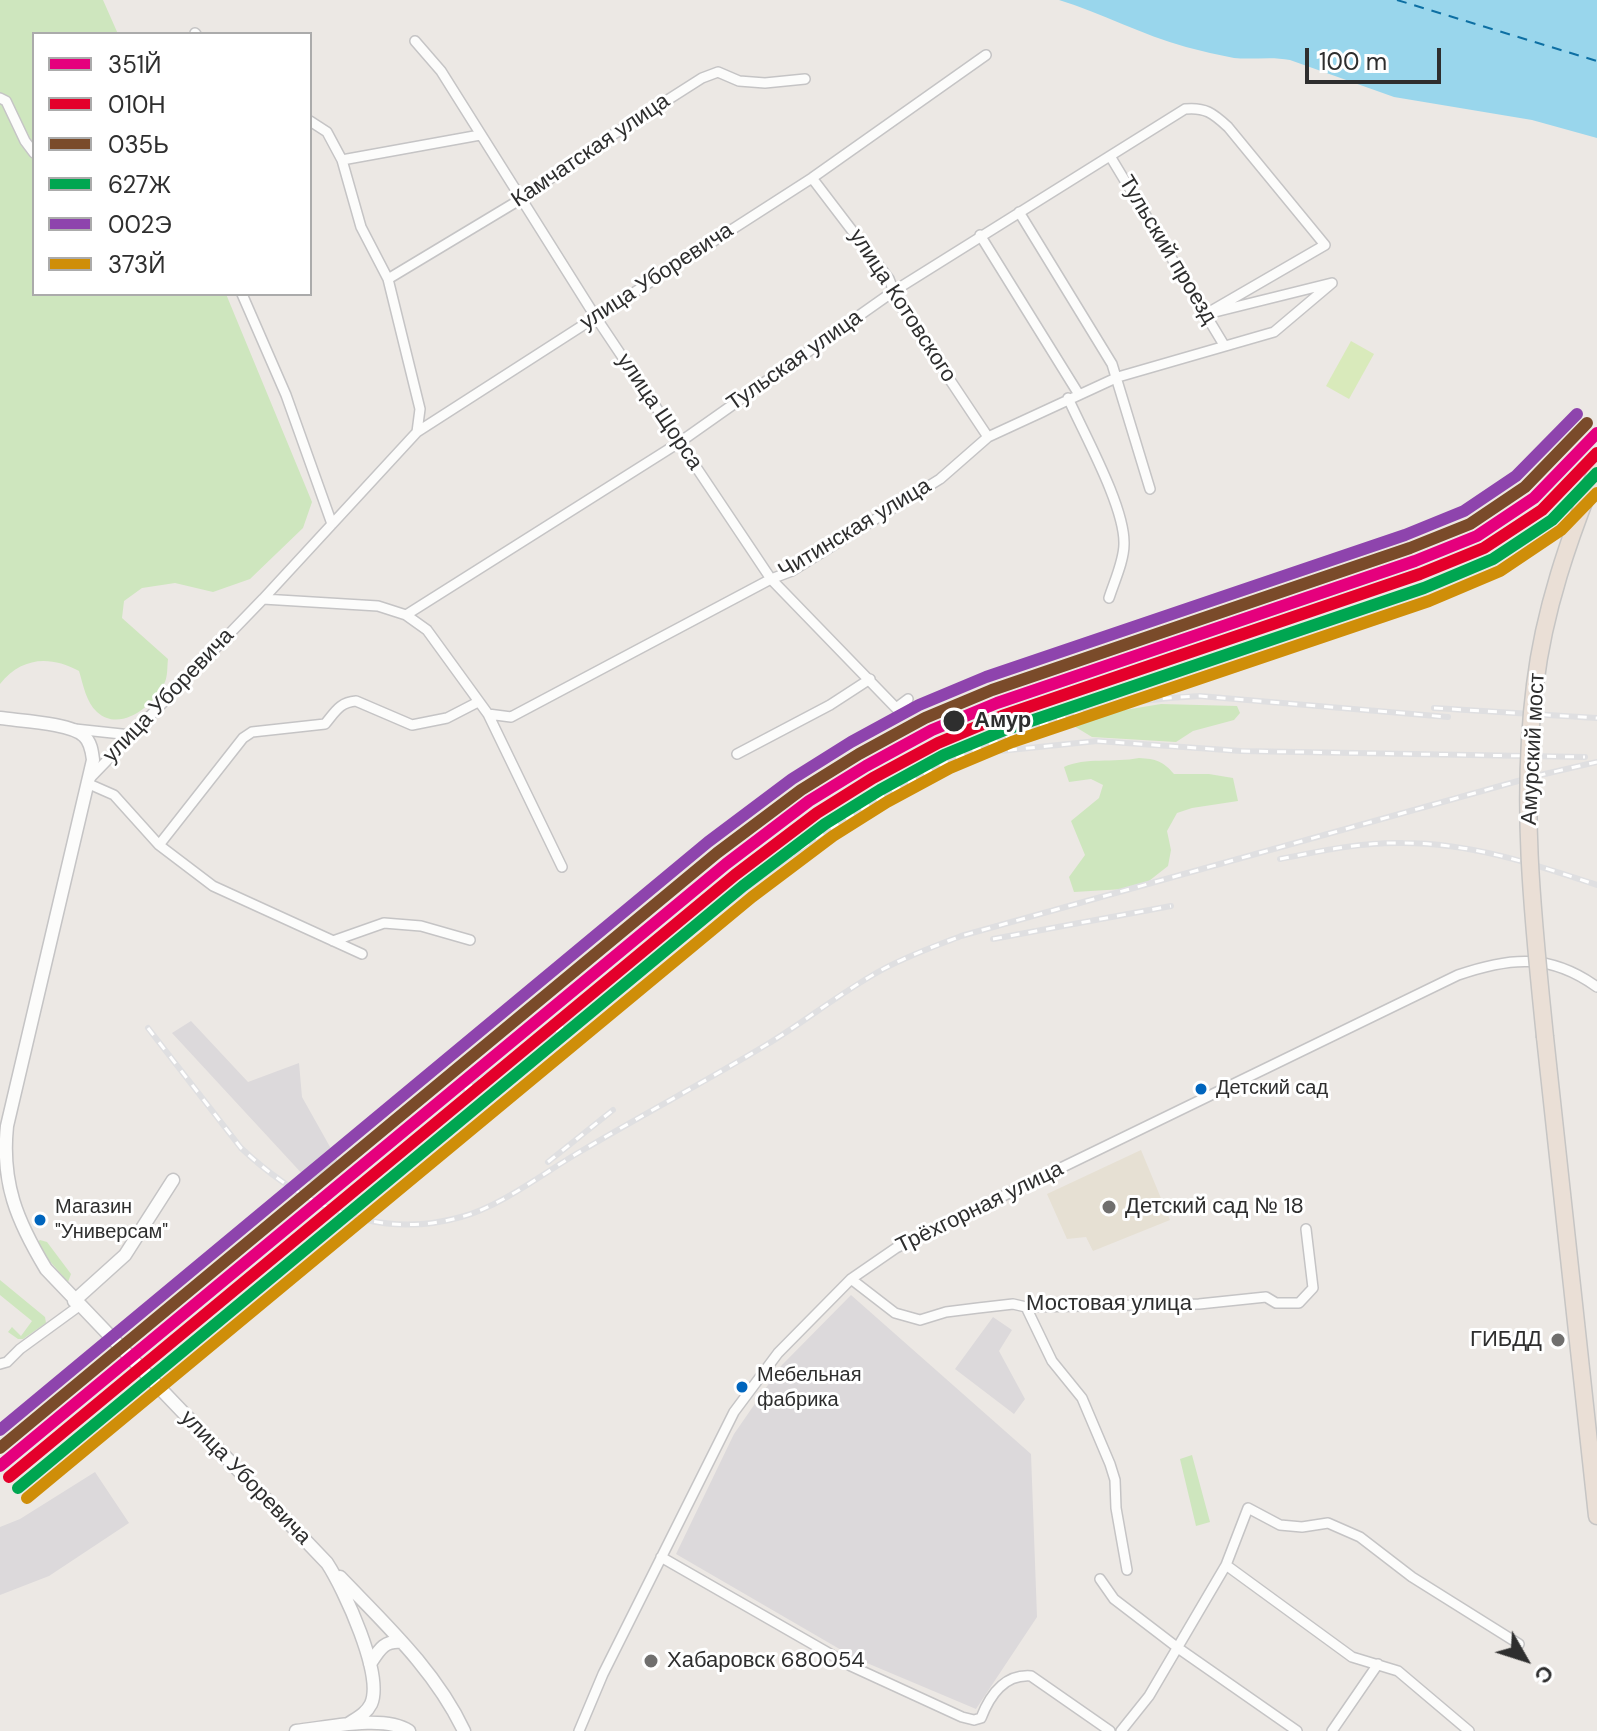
<!DOCTYPE html>
<html>
<head>
<meta charset="utf-8">
<style>
  body { margin:0 }
  #map { position:relative; width:1597px; height:1731px; overflow:hidden; background:#ece8e4; font-family:"DM Sans",sans-serif }
  canvas { display:block }
  .legend { position:absolute; left:32px; top:32px; width:280px; height:264px; box-sizing:border-box; background:#fff; border:2px solid #ababab; margin:0; padding:10px 14px; list-style:none; font-size:24px; color:#2e2e2e }
  .legend li { display:flex; align-items:center; gap:16px; height:40px }
  .legend b { width:40px; border:2px solid #ababab }
  .north { position:absolute; left:1485px; top:1619px; width:80px; height:80px; -webkit-text-stroke:6px #fff; paint-order:stroke; rotate:129deg; font-size:22px; font-weight:700; line-height:32px; text-align:center; color:#2e2e2e }
  .north::after { content:''; display:block; margin:auto; width:28px; height:36px; background:#2e2e2e; clip-path:polygon(50% 0,100% 100%,50% 72%,0 100%) }
  .scale { position:absolute; left:1305px; top:48px; width:136px; height:36px; box-sizing:border-box; border:4px solid #2e2e2e; border-top:0; padding-left:10px; font-size:24px; line-height:28px; white-space:nowrap; color:#2e2e2e; -webkit-text-stroke:6px #fff; paint-order:stroke }
</style>
</head>
<body>
<div id="map">
<canvas width="1597" height="1731"></canvas>
<ul class="legend">
<li><b style="height:10px;background:#e5007d"></b>351Й</li>
<li><b style="height:10px;background:#e4002b"></b>010Н</li>
<li><b style="height:10px;background:#7a4b2a"></b>035Ь</li>
<li><b style="height:10px;background:#00a651"></b>627Ж</li>
<li><b style="height:10px;background:#8e44ad"></b>002Э</li>
<li><b style="height:10px;background:#cf8e09"></b>373Й</li>
</ul>
<div class="north">С</div>
<div class="scale">100 m</div>
</div>
<script>
const g = document.querySelector('canvas').getContext('2d');
g.lineJoin = 'round';
function fillPath(path, color) {
  g.fillStyle = color;
  g.fill(path, 'evenodd');
}
function trace(path, color, width, dash) {
  g.strokeStyle = color;
  g.lineWidth = width;
  g.lineCap = dash ? 'butt' : 'round';
  g.setLineDash(dash || []);
  g.stroke(path);
}
function label(font, color, halo, rows, align = 'center') {
  g.font = font + ' "DM Sans",sans-serif';
  g.lineWidth = 6;
  g.setLineDash([]);
  g.textBaseline = 'middle';
  g.strokeStyle = halo;
  g.fillStyle = color;
  for (const [text, x, y, turn = 0] of rows) {
    g.save();
    g.translate(x, y);
    g.rotate((+turn || 0) * Math.PI / 180);
    g.textAlign = isNaN(turn) ? turn : align;
    if (halo) g.strokeText(text, 0, 0);
    g.fillText(text, 0, 0);
    g.restore();
  }
}
const industrial = new Path2D(`
  M191 1021 248 1082 299 1063 302 1097 343 1170 318 1191 172 1033Z
  M851 1295 1031 1454 1037 1617 976 1709 855 1658 676 1554 734 1434 781 1366Z
  M993 1317 1012 1330 999 1351 1025 1399 1014 1414 955 1369Z
  M95 1472 129 1523 49 1576 0 1595V1527L20 1519Z`);
const education = new Path2D(`
  M1141 1150 1170 1220 1093 1251 1086 1237 1067 1239 1047 1194Z`);
const green = new Path2D(`
  M0 0H103L118 34H34V294H226L312 502 303 528 250 579 213 592 175 583 142 588 124 601 122 618 168 659C167 667 168 677 164 684 153 706 120 733 97 712 86 702 83 684 79 671 50 655 21 657 0 684Z
  M1161 704 1237 706 1240 713 1234 720 1193 731 1176 742 1092 737 1064 720Z
  M1139 758C1156 759 1163 761 1174 774H1209L1233 778 1238 801 1192 808 1177 813 1167 831 1171 850 1168 866 1140 888 1074 892 1069 877 1085 855 1071 821 1099 798 1103 785 1091 779 1069 782 1064 767C1085 757 1114 763 1139 758Z
  M40 1240 47 1242 71 1274 68 1282 47 1258 37 1242Z
  M0 1280 45 1317 46 1323 23 1339H18L8 1332 12 1327 21 1336 32 1321 0 1295Z
  M1192 1455 1210 1522 1196 1526 1180 1459Z`);
const pitch = new Path2D(`
  M1351 341 1374 354 1349 399 1326 386Z`);
const water = new Path2D(`
  M1059 0H1597V138L1532 120 1394 97 1290 60C1271 56 1253 60 1234 58 1218 55 1202 51 1186 47 1142 35 1102 13 1059 0Z`);
const ferry = new Path2D(`
  M1397 0 1597 61`);
const street = new Path2D(`
  M195 33 196 34
  M415 41 441 71 595 316 771 579 896 708 908 699
  M0 98 6 101 25 141 34 153
  M310 121 327 132 342 160 361 227 388 279 420 409 417 432
  M1110 156 1224 345
  M342 160 480 135
  M812 178 889 279 898 302 988 437
  M1019 212 1112 364 1150 489
  M980 235 1078 393
  M388 279 521 199 611 136 702 78 718 72 739 81 765 83 805 79
  M242 294 286 395 332 524
  M1068 398C1084 434 1125 507 1124 544 1124 561 1114 582 1109 598
  M263 599 378 606 406 615 427 630 488 714 562 867
  M406 615 680 442 894 291 1185 109C1205 107 1213 113 1228 127L1325 245 1206 314
  M488 714 511 717 771 579 792 571 940 479 988 437 1118 377 1274 332 1332 283 1215 312
  M75 729 131 735
  M737 754 830 705 870 679
  M91 777 263 599 417 432 812 178 986 55
  M89 784 114 795 159 845 213 886 362 954
  M159 845 243 738 252 732 325 724C335 712 340 702 356 701L412 725 447 718 478 702
  M333 941 384 923 421 926 470 940
  M851 1279 895 1313 920 1320 946 1312 978 1308 1013 1304 1026 1307 1199 1304 1266 1297 1276 1303H1299L1313 1288 1306 1229
  M1026 1307 1052 1361 1082 1398 1110 1464 1115 1480 1116 1508 1127 1570
  M0 1364 7 1362 20 1349 79 1306
  M661 1557 851 1666 962 1717 974 1720 981 1718C990 1695 1004 1674 1031 1676L1110 1731
  M1226 1565 1352 1657 1398 1671 1469 1731
  M1100 1579 1114 1599 1178 1648 1297 1731
  M579 1731 603 1674 734 1412 778 1353 851 1279 896 1248 1458 975C1510 957 1550 953 1597 987
  M1121 1731 1149 1696 1226 1565 1248 1508 1280 1525 1302 1527 1328 1523 1360 1537 1412 1577 1519 1644
  M1332 1731 1378 1664`);
const secondary = new Path2D(`
  M0 718C20 721 71 723 84 736 91 742 92 752 93 760L7 1126C1 1183 17 1221 46 1269L327 1563C344 1589 384 1675 371 1704 366 1714 357 1718 348 1724
  M74 1301 125 1255 173 1180
  M340 1577C386 1625 435 1670 464 1731
  M370 1664C379 1650 384 1640 402 1642
  M296 1731C326 1728 383 1714 409 1731`);
const highway = new Path2D(`
  M1545 1037 1597 1516`);
const rail = new Path2D(`
  M1434 708 1597 718
  M990 752 1097 741 1241 751 1585 757
  M1280 859C1320 851 1362 842 1403 843 1471 843 1534 864 1597 885
  M993 939 1171 906
  M148 1028 241 1148C302 1205 376 1241 461 1217 502 1206 546 1171 583 1150 644 1114 706 1081 766 1045 804 1022 839 994 878 972 904 957 933 947 961 936L1536 776 1597 762
  M465 1090C487 1075 509 1060 531 1046 557 1030 584 1017 608 998 650 966 689 932 731 900 866 795 1025 702 1200 696L1448 717
  M548 1162 613 1110`);
const highwayBridge = new Path2D(`
  M1545 1037C1533 920 1520 803 1535 685 1544 610 1569 538 1597 469`);
const rail1 = new Path2D(`
  M0 1466 726 864 809 801 866 766 932 730 997 703 1415 561 1477 536 1534 498 1597 433`);
const rail2 = new Path2D(`
  M9 1477 735 875 817 813 873 778 938 743 1002 716 1420 574 1484 548 1542 510 1597 453`);
const rail3 = new Path2D(`
  M0 1448 717 853 801 790 859 754 925 718 992 690 1410 548 1470 524 1525 487 1587 423`);
const rail4 = new Path2D(`
  M18 1488 743 886 825 824 880 790 944 755 1007 729 1424 588 1493 559 1552 520 1597 473`);
const rail5 = new Path2D(`
  M0 1430 708 842 792 779 851 742 919 705 986 677 1405 535 1464 511 1516 476 1577 414`);
const rail6 = new Path2D(`
  M27 1498 752 897 833 836 887 802 950 768 1012 742 1429 601 1500 571 1561 530 1597 493`);
const markers = [
  [954,721,12,"#2e2e2e"],
  [1201,1089,7,"#0065bd"],
  [1109,1207,8,"#706f6e"],
  [40,1220,7,"#0065bd"],
  [1558,1340,8,"#706f6e"],
  [742,1387,7,"#0065bd"],
  [651,1661,8,"#706f6e"]
];
const busNames = [
  ["Детский сад",1216,1089],
  ["Магазин",55,1208],
  ["\"Универсам\"",55,1233],
  ["Мебельная",757,1376],
  ["фабрика",757,1401]
];
const streetNames = [
  ["Камчатская улица",591,151,-34],
  ["Тульский проезд",1167,250,59],
  ["улица Уборевича",657,277,-33],
  ["улица Котовского",902,306,57],
  ["Тульская улица",795,361,-35],
  ["улица Щорса",659,412,56],
  ["Читинская улица",855,529,-31],
  ["улица Уборевича",169,696,-46],
  ["Амурский мост",1534,749,-87],
  ["Трёхгорная улица",980,1208,-26],
  ["Мостовая улица",1109,1304],
  ["улица Уборевича",245,1478,46]
];
const stopNames = [
  ["Амур",974,721]
];
const poiNames = [
  ["Детский сад № 18",1125,1207],
  ["ГИБДД",1542,1340,"right"],
  ["Хабаровск 680054",667,1661]
];
fillPath(industrial, '#dcd9db');
fillPath(education, '#e6e0d3');
fillPath(green, '#cee6be');
fillPath(pitch, '#d9eabb');
fillPath(water, '#99d6ec');
trace(ferry, '#0d6fa3', 2, [10, 8]);
trace(street, '#c5c4c5', 12);
trace(secondary, '#c5c4c5', 15);
trace(highway, '#c6c5c4', 19);
trace(street, '#fcfcfb', 9);
trace(secondary, '#fcfcfb', 12);
trace(highway, '#eadfd6', 16);
trace(rail, '#dfdfe1', 6);
trace(rail, '#fff', 3, [9]);
trace(highwayBridge, '#c6c5c4', 19, []);
trace(highwayBridge, '#eadfd6', 16);
trace(rail1, '#e5007d', 12);
trace(rail2, '#e4002b', 12);
trace(rail3, '#7a4b2a', 12);
trace(rail4, '#00a651', 12);
trace(rail5, '#8e44ad', 12);
trace(rail6, '#cf8e09', 12);
for (const [x, y, r, color] of markers) {
  const dot = new Path2D();
  dot.arc(x, y, r, 0, 2 * Math.PI);
  g.fillStyle = color;
  g.fill(dot);
  trace(dot, '#fff', 3);
}
label('20px', '#2e2e2e', '#fff', busNames, 'left');
label('22px', '#2e2e2e', '#fff', streetNames);
label('bold 22px', '#2e2e2e', '#fff', stopNames, 'left');
label('22px', '#2e2e2e', '#fff', poiNames, 'left');
</script>
</body>
</html>
